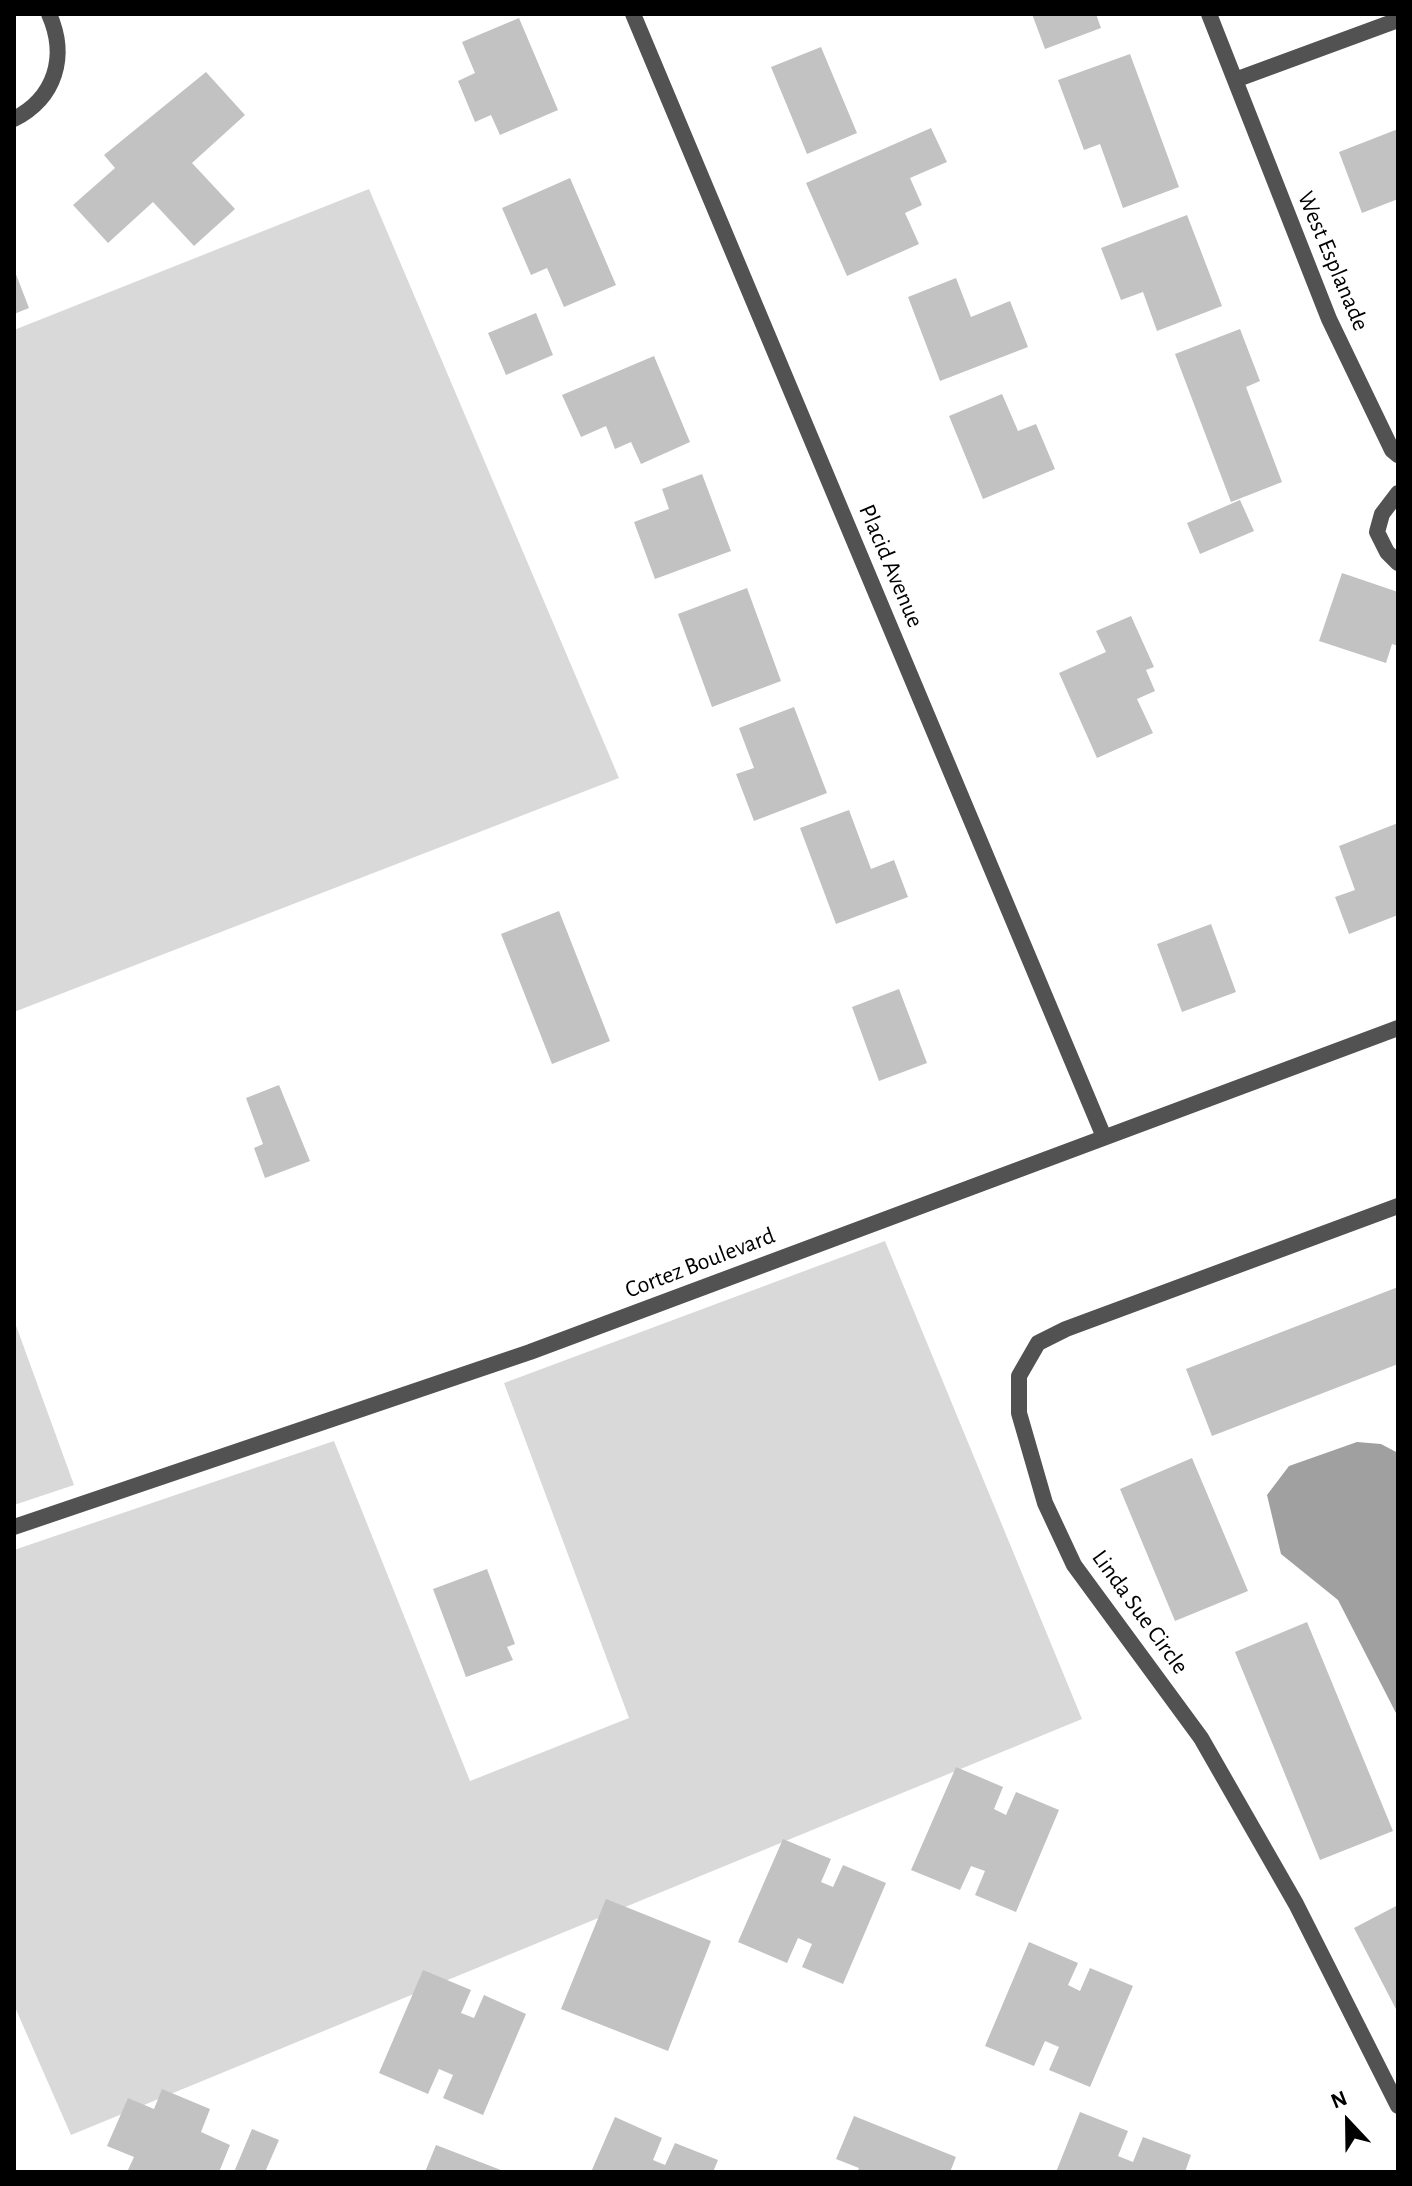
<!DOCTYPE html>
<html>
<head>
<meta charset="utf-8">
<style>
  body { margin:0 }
  #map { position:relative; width:1412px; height:2186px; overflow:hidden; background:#fff; font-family:"Alegreya Sans",sans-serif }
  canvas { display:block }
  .frame { position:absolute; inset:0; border:16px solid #000; pointer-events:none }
  .north { position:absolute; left:1308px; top:2082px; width:80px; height:80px; -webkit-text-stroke:6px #fff; paint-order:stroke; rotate:338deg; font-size:22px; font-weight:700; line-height:32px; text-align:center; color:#000 }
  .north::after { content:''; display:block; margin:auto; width:28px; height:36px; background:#000; clip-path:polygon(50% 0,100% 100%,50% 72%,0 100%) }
</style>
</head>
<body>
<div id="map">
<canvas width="1412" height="2186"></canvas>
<div class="frame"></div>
<div class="north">N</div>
</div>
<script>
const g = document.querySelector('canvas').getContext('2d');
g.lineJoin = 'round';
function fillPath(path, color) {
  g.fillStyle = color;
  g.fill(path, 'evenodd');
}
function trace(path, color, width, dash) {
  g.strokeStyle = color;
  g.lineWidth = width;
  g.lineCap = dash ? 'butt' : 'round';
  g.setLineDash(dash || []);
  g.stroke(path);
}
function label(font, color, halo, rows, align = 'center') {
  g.font = font + ' "Alegreya Sans",sans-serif';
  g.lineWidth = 7;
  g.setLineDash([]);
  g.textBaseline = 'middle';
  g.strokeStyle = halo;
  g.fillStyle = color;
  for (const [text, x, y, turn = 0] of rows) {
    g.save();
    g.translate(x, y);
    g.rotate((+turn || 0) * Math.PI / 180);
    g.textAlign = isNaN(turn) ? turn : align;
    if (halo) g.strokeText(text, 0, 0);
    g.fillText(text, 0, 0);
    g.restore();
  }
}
const green = new Path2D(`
  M369 189 619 778 14 1012V330Z
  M885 1241 1082 1719 71 2135 14 2005V1550L334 1441 470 1781 629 1718 504 1383Z
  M14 1320 74 1485 14 1505Z`);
const water = new Path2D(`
  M1357 1442 1381 1444 1398 1453V1717L1338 1600 1281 1554 1267 1495 1289 1466Z`);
const building = new Path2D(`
  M1032 14H1096L1101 28 1045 49Z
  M519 18 558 110 500 135 491 115 475 122 458 81 475 73 462 42Z
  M821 47 857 133 807 154 771 67Z
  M1130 54 1179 187 1123 208 1100 144 1084 150 1058 80Z
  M206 72 245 115 192 163 235 209 194 246 153 202 108 243 73 205 115 168 104 155Z
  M931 128 947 162 910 178 922 205 905 213 919 244 847 276 806 183Z
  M1398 129V199L1362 213 1339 152Z
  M570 178 616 285 564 307 547 268 531 275 502 208Z
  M1187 215 1222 306 1157 331 1143 292 1121 300 1101 248Z
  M14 269 29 308 14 314Z
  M956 278 971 317 1010 301 1028 347 940 381 908 297Z
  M536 313 553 355 506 375 488 333Z
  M1240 329 1260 381 1246 387 1282 482 1231 502 1175 354Z
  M654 356 690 442 641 464 631 442 615 449 606 426 581 437 562 395Z
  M1002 394 1018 431 1036 424 1055 469 983 499 949 416Z
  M702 474 731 551 655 579 634 522 669 509 662 489Z
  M1240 500 1254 531 1200 554 1187 523Z
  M1342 573 1398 592V646L1392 644 1386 663 1319 641Z
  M747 588 781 681 712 707 678 614Z
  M1131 616 1154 667 1146 670 1155 691 1137 699 1153 733 1097 758 1059 673 1106 652 1096 631Z
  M794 707 827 793 754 821 736 774 754 768 739 728Z
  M849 810 871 869 894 860 908 897 836 924 800 828Z
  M1398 823V915L1349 934 1335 897 1355 890 1339 846Z
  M559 911 610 1041 552 1064 501 934Z
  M1211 924 1236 992 1182 1012 1157 944Z
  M899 989 927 1063 879 1081 852 1007Z
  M279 1085 310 1161 265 1178 254 1148 263 1144 246 1098Z
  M1398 1287V1364L1212 1436 1186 1369Z
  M1192 1458 1248 1591 1175 1621 1120 1489Z
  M487 1569 515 1644 507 1647 513 1660 466 1677 433 1589Z
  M1307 1622 1393 1831 1320 1860 1235 1652Z
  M956 1767 1003 1787 994 1809 1006 1815 1016 1792 1059 1810 1016 1912 975 1895 985 1871 971 1866 960 1890 911 1870Z
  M783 1839 831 1859 821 1882 833 1887 843 1865 886 1883 843 1984 802 1967 812 1944 798 1938 787 1963 738 1942Z
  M606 1899 711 1941 668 2051 561 2009Z
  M1398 1905V2013L1354 1928Z
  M1029 1942 1078 1963 1068 1985 1080 1991 1090 1968 1133 1986 1090 2087 1049 2070 1059 2047 1045 2041 1034 2066 985 2046Z
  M423 1970 471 1990 461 2013 474 2018 484 1995 526 2014 483 2115 443 2098 453 2075 439 2069 428 2094 379 2073Z
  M162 2089 210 2109 201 2132 230 2145 219 2172H127L134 2157 107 2146 128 2098 154 2109Z
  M1080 2112 1128 2131 1118 2156 1133 2162 1143 2137 1191 2155 1185 2172H1056Z
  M854 2116 956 2157 950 2172H857L859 2168 836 2159Z
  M615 2117 662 2138 653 2160 665 2165 675 2143 718 2160 713 2172H591Z
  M252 2129 279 2140 265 2172H234Z
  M436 2145 506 2172H425Z`);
const service = new Path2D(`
  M1398 493 1382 514 1377 532 1387 552 1398 563`);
const minor = new Path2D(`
  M633 14 1104 1137
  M1209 14 1329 319 1392 450 1398 455
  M1235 80 1398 20
  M14 119C55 98 68 57 49 14
  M1398 1206 1066 1329 1038 1343 1019 1376V1413L1045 1503 1074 1565 1201 1738 1296 1904 1398 2106`);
const tertiary = new Path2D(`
  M14 1527 530 1352 1398 1028`);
const streetNames = [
  ["West Esplanade",1333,261,67],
  ["Placid Avenue",891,566,67],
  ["Cortez Boulevard",700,1263,-21],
  ["Linda Sue Circle",1140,1612,54]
];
fillPath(green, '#d9d9d9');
fillPath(water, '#a0a0a0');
fillPath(building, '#c2c2c2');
trace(service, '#525252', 16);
trace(minor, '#525252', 16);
trace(tertiary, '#525252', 16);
label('24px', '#000', '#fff', streetNames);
</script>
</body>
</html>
